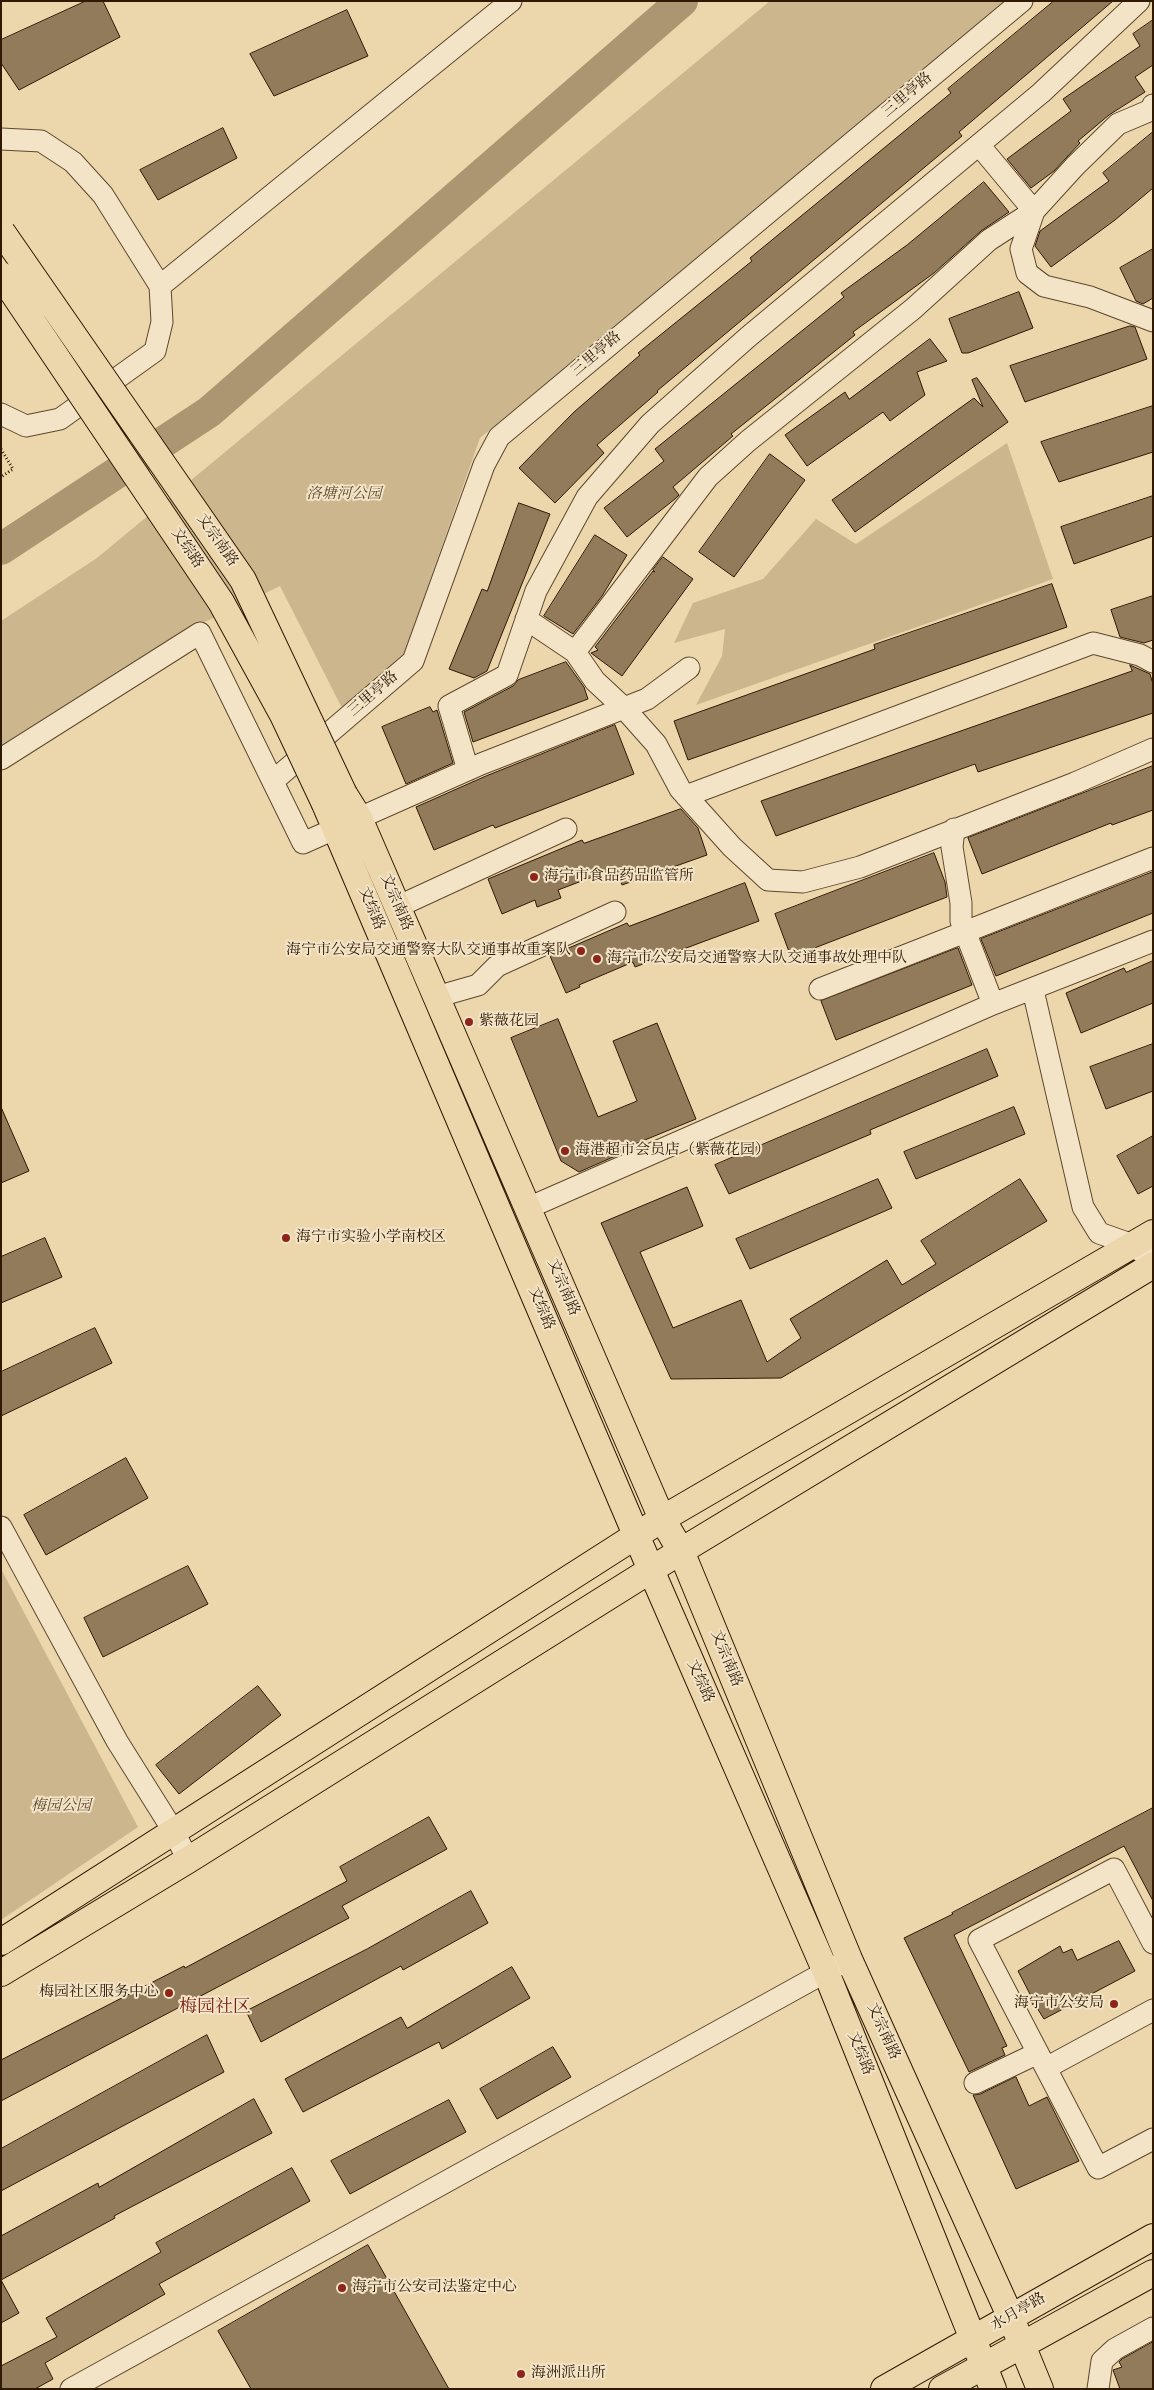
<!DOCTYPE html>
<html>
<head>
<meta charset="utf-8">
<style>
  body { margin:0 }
  #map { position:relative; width:1154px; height:2390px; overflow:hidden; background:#ecd6ab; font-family:"Sorts Mill Goudy",serif }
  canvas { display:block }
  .frame { position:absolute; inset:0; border:2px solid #2f1903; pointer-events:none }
</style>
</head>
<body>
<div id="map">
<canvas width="1154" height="2390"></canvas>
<div class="frame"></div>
</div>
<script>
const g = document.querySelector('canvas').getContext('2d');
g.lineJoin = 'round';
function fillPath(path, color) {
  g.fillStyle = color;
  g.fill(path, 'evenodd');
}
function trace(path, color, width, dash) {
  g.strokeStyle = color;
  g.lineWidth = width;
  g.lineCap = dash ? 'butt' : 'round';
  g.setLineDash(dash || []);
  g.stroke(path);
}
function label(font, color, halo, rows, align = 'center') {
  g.font = font + ' "Sorts Mill Goudy","Noto Serif SC",serif';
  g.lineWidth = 4;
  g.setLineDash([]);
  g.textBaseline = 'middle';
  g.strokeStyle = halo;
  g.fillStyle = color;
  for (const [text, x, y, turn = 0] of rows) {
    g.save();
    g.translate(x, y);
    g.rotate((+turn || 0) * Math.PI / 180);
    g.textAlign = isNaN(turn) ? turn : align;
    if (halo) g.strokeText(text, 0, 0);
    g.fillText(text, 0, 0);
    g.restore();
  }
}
const green = new Path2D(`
  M770 1H1007L480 438 404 654 343 710 280 586 192 628 1 755V621L97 558Z
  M1007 443 1053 579 696 705 722 656 725 629 674 643 693 603 763 579 816 519 856 544Z
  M1 1569 138 1827 1 1920Z`);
const river = new Path2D(`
  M1 549 209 412 682 1`);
const building = new Path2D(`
  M86 1H103L120 37 19 90 1 63V40Z
  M1054 1H1113L959 132 962 136 657 391 658 392 597 445 604 453 555 503 519 468 574 412 640 355 638 353 752 261 750 258 951 93 948 89Z
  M347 10 368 56 274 96 250 54Z
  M1153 20V65L1135 77 1145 92 1109 115 1078 141 1080 143 1054 171 1031 188 1007 159 1071 111 1063 99 1140 46 1133 34Z
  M223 128 237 158 158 200 140 170Z
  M1153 132V188L1115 220 1051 267 1035 246 1040 231 1109 181 1103 173Z
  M984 182 1009 212 981 231 934 273 853 332 855 335 731 434 733 436 673 487 679 495 675 499 627 537 604 508 664 461 655 449 844 297 841 293 907 245Z
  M1153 249V298L1143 304 1136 301 1120 268Z
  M1019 292 1033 328 968 353H962L949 319Z
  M1130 326 1135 327 1147 359 1025 402 1010 366Z
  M930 339 947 361 917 372 925 395 890 421 883 412 807 466 785 435 845 392 849 399Z
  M977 378 1008 422 855 532 832 500 974 398 983 407 972 380Z
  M1153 406V452L1059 482 1041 442Z
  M770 454 805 480 734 577 699 552Z
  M1153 496V536L1074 564 1061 527Z
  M519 503 550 514 487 671 474 678 449 669 482 589 487 591Z
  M595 535 627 555 602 596 573 634 544 616Z
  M663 557 693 579 622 676 591 653 598 650 595 647 653 571 655 572 653 570Z
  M1052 584 1067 627 688 760 674 721 875 649 874 645Z
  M1153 596V640L1144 643 1120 637 1111 610Z
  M566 662 584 687 588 699 473 742 464 712 513 686 518 680Z
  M1130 665 1150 674 1153 684V713L978 772 975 764 776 836 761 801 1132 671Z
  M430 707 433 712 437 710 453 763 406 784 382 727Z
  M615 725 634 774 495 828 493 825 434 850 416 807 486 776Z
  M1153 766V810L1112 825 1111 823 982 874 968 838Z
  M681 809 698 828 707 855 622 885 616 868 558 890 561 898 537 907 535 900 502 914 488 879 582 840 584 843Z
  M934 853 945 882 947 897 791 957 775 914Z
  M1153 872V913L996 976 981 939Z
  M745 883 759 921 635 967 633 962 579 985 580 987 566 993 550 956 627 923 629 926Z
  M958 948 972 985 836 1040 821 1001Z
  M1153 961V1003L1081 1033 1066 993 1124 968 1126 972Z
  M558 1019 598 1117 637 1101 613 1041 657 1023 696 1119 635 1144 636 1147 579 1172 561 1161 511 1038Z
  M1153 1044V1091L1106 1109 1090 1067Z
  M987 1049 998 1076 870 1130 871 1134 729 1194 715 1165Z
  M1 1107 29 1171 1 1183Z
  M1014 1107 1025 1134 916 1179 904 1152Z
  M1153 1136V1186L1138 1194 1117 1156Z
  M878 1179 892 1208 750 1269 736 1239Z
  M1020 1179 1047 1221 781 1378 671 1379 601 1223 687 1187 703 1226 640 1252 673 1328 741 1300 767 1362 801 1338 790 1319 887 1260 902 1285 936 1264 921 1241Z
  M45 1238 62 1277 1 1303V1257Z
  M95 1328 112 1363 1 1416V1372Z
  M126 1458 148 1498 46 1555 24 1515Z
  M188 1566 208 1604 103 1657 84 1618Z
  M258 1686 281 1715 179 1794 156 1765Z
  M1153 1808V1901L1124 1846 954 1935 1007 2046 1002 2048 1005 2055 969 2072 904 1938 953 1914 952 1913Z
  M429 1817 447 1849 342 1906 349 1918 1 2101V2060L184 1966 185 1968 347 1881 340 1867Z
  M471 1891 488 1923 403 1970 401 1966 261 2042 246 2011 367 1949Z
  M1119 1941 1135 1971 1044 2019 1037 2008 1035 2009 1029 1997 1031 1996 1018 1971 1060 1946 1063 1953 1072 1949 1077 1960Z
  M512 1967 530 1998 442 2049 439 2042 303 2112 285 2079 401 2017 407 2028Z
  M207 2035 224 2072 1 2191V2149Z
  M553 2047 571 2077 497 2119 480 2089Z
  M1016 2077 1029 2106 1047 2097 1079 2161 1016 2189 973 2095 980 2094Z
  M254 2099 272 2133 114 2216 115 2218 1 2280 19 2313 1 2323V2236L98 2183 99 2187Z
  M449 2100 466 2132 350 2194 331 2161Z
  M292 2168 310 2201 159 2284 165 2294 45 2363 53 2379 35 2389H1V2366L57 2337 46 2318 161 2252 156 2243Z
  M368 2245 449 2389H251L218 2331Z
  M1153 2342V2389H1120L1113 2370 1122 2367 1119 2362 1122 2359Z`);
const path = new Path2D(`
  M1 449 13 469 1 477`);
const minor = new Path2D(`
  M1 139 41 141 73 162 103 195 160 286
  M979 145 1034 211 1021 249 1027 273 1044 286 1090 297 1153 321
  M1 414 26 426 60 419 155 351 162 322 160 286 511 1
  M526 619 575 652 595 681 624 708 656 744 680 789 732 847 768 880 803 882 860 867 1075 783 1153 749
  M575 652 708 477 748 441 913 309 989 240 1034 211 1075 166 1118 124 1151 110 1153 105
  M1 759 200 633 303 843 481 764 647 699 689 668
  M468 770 449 706 507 675 536 591 587 497 650 424 748 337 1041 93 1139 1
  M273 781 413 661 484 465 499 437 1022 1
  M686 796 1093 643 1140 655 1153 662
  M954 829 952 847 961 903V921L993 1004
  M397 907 566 829
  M820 989 1153 858
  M1033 990 1083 1207 1099 1233 1133 1245 1153 1261
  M436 997 478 985 497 966 615 912
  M528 1208 993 1004 1153 941
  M1 1527 117 1741 174 1832 188 1860
  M1153 1943 1114 1869 979 1940 1098 2168 1153 2139
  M1046 2068 1153 2010
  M975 2083 1038 2053
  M71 2389 840 1964
  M1098 2389 1102 2361 1115 2349 1153 2328`);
const major = new Path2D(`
  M344 794 359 818 662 1519 681 1551 849 1959 1011 2318 1040 2389
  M325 804 651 1570 826 1972 993 2389
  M1 1942 662 1519 1153 1233
  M1 1973 188 1860 681 1551 1153 1265
  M884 2389 1153 2237
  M942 2389 1153 2273`);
const majorBridge = new Path2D(`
  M2 232 243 580 344 794
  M1 275 221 602 283 715 325 804`);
const markers = [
  [534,877,5,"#8f2418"],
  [581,951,5,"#8f2418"],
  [597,959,5,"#8f2418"],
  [469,1022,5,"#8f2418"],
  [565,1151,5,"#8f2418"],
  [286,1238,5,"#8f2418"],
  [169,1993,5,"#8f2418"],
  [1114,2004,5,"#8f2418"],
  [342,2288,5,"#8f2418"],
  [521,2374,5,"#8f2418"]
];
const streetNames = [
  ["三里亭路",908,96,-40],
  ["三里亭路",597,355,-40],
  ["文宗南路",216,541,55],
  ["文综路",186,549,56],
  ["三里亭路",374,695,-41],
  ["文宗南路",395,903,67],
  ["文综路",370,909,67],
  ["文宗南路",562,1288,67],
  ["文综路",540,1309,67],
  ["文宗南路",725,1659,68],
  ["文综路",699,1682,66],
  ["文宗南路",882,2032,66],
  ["文综路",859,2054,68],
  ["水月亭路",1019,2313,-30]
];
const parkNames = [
  ["洛塘河公园",344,495],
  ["梅园公园",61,1807]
];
const poiNames = [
  ["海宁市食品药品监管所",544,877],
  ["海宁市公安局交通警察大队交通事故重案队",571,951,"right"],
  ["海宁市公安局交通警察大队交通事故处理中队",607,959],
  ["紫薇花园",479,1022],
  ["海港超市会员店（紫薇花园）",575,1151],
  ["海宁市实验小学南校区",296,1238],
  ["梅园社区服务中心",159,1993,"right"],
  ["海宁市公安局",1104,2004,"right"],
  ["海宁市公安司法鉴定中心",352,2288],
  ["海洲派出所",531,2374]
];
const quarterNames = [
  ["梅园社区",215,2009]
];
fillPath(green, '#ccb68e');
trace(river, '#ac9672', 32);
fillPath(building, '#917b5a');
trace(building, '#2f1903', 1);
trace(minor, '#5e482d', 23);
trace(major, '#2f1903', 28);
trace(path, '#2f1903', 3, [1, 2.5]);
trace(minor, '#f3e4c8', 21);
trace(major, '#ecd6ab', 26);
trace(majorBridge, '#2f1903', 28, []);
trace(majorBridge, '#ecd6ab', 26);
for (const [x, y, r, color] of markers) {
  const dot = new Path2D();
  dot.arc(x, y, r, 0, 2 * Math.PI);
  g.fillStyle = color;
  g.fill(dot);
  trace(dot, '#f3e4c8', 2);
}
label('15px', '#2f1903', '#f3e4c8', streetNames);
label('italic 15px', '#5e482d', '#f3e4c8', parkNames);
label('15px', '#2f1903', '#f3e4c8', poiNames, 'left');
label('18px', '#7a1f14', '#f3e4c8', quarterNames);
</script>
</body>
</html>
